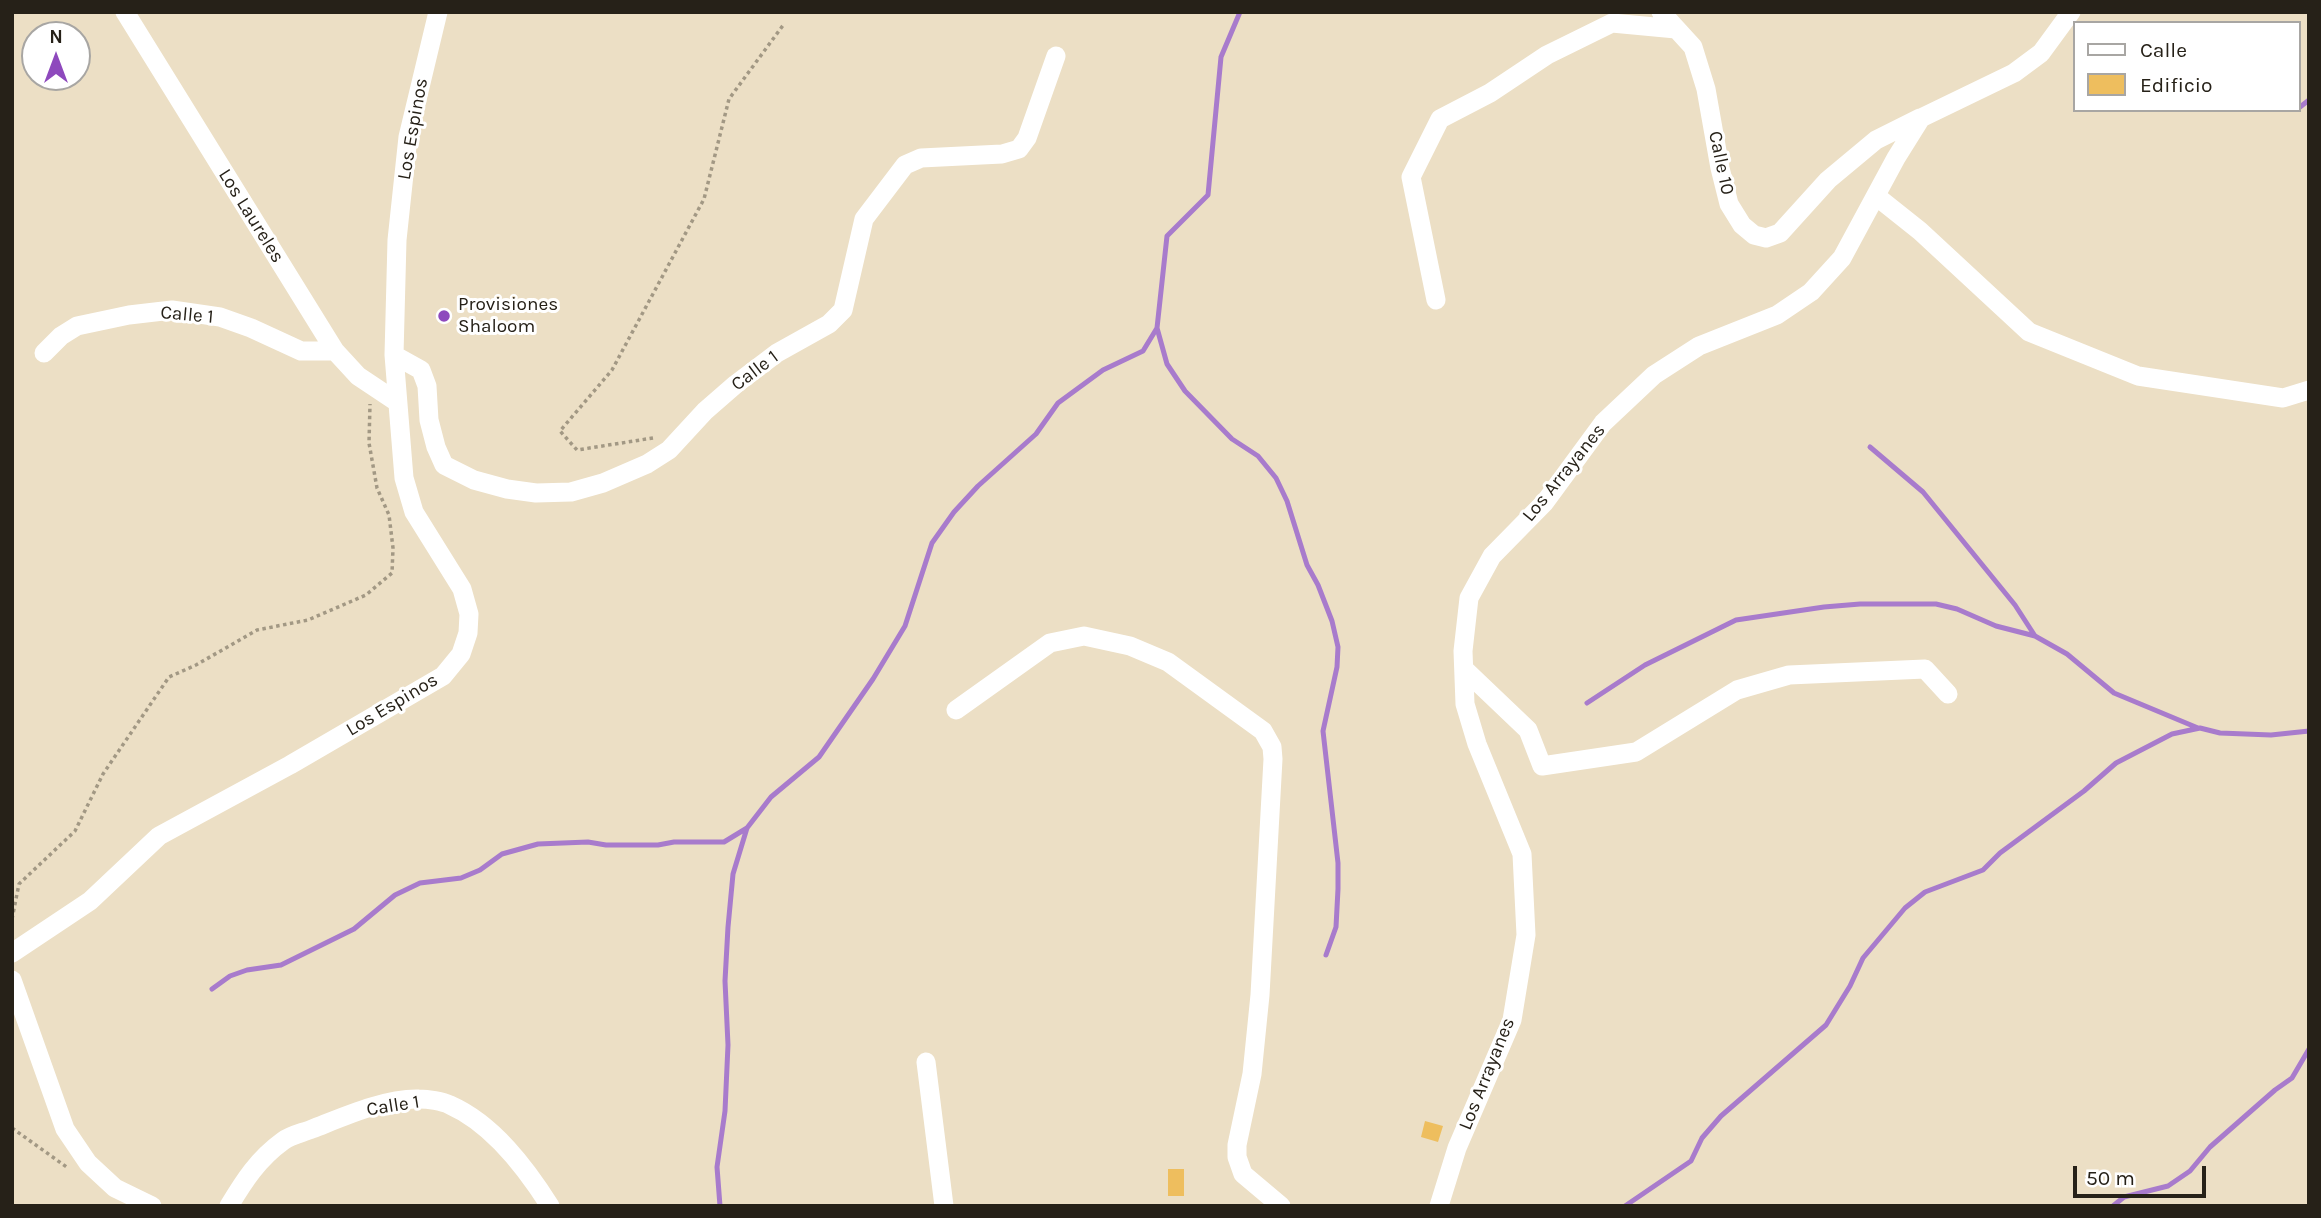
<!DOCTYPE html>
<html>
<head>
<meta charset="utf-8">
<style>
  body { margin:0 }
  #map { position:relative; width:2321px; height:1218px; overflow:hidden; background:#ecdfc5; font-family:Karla,sans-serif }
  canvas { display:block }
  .frame { position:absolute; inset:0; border:14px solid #262118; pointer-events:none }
  .legend { position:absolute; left:2073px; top:21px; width:228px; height:91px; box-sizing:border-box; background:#fff; border:2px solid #a8a6a3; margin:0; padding:9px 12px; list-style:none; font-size:21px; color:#262118 }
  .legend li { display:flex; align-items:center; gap:14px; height:35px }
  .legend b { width:35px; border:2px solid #a8a6a3 }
  .north { position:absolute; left:21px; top:21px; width:70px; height:70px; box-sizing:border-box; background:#fff; border:2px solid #a8a6a3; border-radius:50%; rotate:0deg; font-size:19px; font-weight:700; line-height:28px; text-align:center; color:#262118 }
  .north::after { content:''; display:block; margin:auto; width:24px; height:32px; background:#8e49bd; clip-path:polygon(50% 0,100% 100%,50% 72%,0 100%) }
  .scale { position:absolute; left:2073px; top:1166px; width:133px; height:32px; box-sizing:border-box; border:4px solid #262118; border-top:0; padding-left:9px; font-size:21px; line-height:24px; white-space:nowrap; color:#262118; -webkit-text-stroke:5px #fff; paint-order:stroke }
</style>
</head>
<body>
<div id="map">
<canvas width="2321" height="1218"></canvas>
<div class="frame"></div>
<ul class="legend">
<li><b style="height:9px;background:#fff"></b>Calle</li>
<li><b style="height:19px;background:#eebe5e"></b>Edificio</li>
</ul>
<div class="north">N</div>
<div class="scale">50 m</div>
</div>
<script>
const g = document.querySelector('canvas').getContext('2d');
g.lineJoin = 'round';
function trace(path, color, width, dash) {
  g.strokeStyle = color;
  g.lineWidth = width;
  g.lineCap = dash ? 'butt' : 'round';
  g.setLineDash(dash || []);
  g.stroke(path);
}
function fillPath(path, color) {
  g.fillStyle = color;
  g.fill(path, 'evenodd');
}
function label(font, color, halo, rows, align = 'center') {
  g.font = font + ' Karla,sans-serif';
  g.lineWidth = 6;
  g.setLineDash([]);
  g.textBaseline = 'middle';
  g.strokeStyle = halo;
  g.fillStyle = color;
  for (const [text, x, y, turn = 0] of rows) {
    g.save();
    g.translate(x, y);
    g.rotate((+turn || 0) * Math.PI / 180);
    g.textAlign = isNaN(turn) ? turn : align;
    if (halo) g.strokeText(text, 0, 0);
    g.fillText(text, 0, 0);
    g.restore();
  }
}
const stream = new Path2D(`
  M2300 107 2309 100
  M1157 328 1167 364 1185 391 1232 439 1258 456 1276 478 1287 501 1307 565 1318 585 1332 621 1338 647 1337 667 1323 731 1338 863V889L1336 927 1326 955
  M1870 447 1923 492 2015 605 2035 636
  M1587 703 1645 665 1736 620 1824 607 1860 604H1936L1957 609 1996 626 2035 636 2067 654 2114 693 2198 728
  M212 989 230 976 247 970 281 965 354 929 395 895 420 883 461 878 480 870 502 854 538 844 588 842 606 845H658L674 842H724L747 828
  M720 1206 717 1167 725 1111 728 1045 725 981 728 927 733 874 747 828 771 797 819 757 873 679 905 626 932 543 954 512 978 486 1036 434 1058 403 1103 370 1143 351 1157 328 1167 236 1208 195 1221 57 1240 12
  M1625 1206 1691 1161 1702 1138 1721 1116 1826 1025 1850 986 1863 958 1905 908 1925 892 1983 870 2000 853 2084 791 2116 763 2172 734 2200 728 2220 733 2271 735 2309 731
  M2113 1206 2124 1197 2168 1186 2190 1171 2210 1147 2275 1090 2292 1078 2309 1049`);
const building = new Path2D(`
  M1425 1121 1443 1126 1438 1142 1421 1137Z
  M1168 1169H1184V1196H1168Z`);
const path = new Path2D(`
  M653 438 577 450 560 431 612 370 704 199 729 99 784 24
  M12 919 19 884 75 831 103 774 169 677 196 665 257 630 308 620 366 595 392 573 393 548 389 515 377 488 369 443 370 404
  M12 1128 68 1168`);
const minor = new Path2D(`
  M125 12 335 351 358 376 397 402
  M1661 12 1693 47 1706 89 1720 168 1729 204 1742 225 1754 235 1766 238 1780 233 1828 180 1876 140 1920 118
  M1876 196 1920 231 2029 332 2138 376 2283 398 2309 390
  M1436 300 1411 177 1440 119 1490 93 1547 55 1612 23 1676 29
  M44 353 61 336 77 326 129 315 172 310 220 317 251 328 301 351H335
  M394 355 421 370 427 386 429 420 436 447 444 465 474 480 507 489 536 493 571 492 603 483 647 464 669 450 705 411 736 384 777 353 829 324 843 310 864 219 905 165 921 158 1002 154 1019 149 1027 138 1056 56
  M1464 669 1528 730 1542 766 1636 752 1737 690 1789 675 1925 669 1948 694
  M956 710 1050 643 1084 636 1130 646 1168 662 1263 731 1272 747 1273 759 1260 995 1252 1074 1237 1145V1157L1243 1174 1281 1206
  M12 953 90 901 159 836 290 765 443 676 461 654 468 633 469 614 462 589 414 512 404 478 394 355 397 240 408 137 438 12
  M12 980 65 1129 88 1163 115 1188 152 1206
  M926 1062 944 1206
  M229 1206C244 1181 258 1159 283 1141 291 1135 302 1133 312 1129 343 1117 385 1098 419 1099 428 1099 442 1101 450 1105 493 1124 526 1168 550 1206
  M1439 1206 1457 1148 1512 1020 1526 935 1522 854 1477 744 1465 704 1463 651 1469 598 1492 556 1545 502 1603 423 1654 375 1699 346 1777 315 1811 292 1842 258 1896 158 1921 118 2014 73 2041 53 2071 12`);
const markers = [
  [444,316,7,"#8e49bd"]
];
const streetNames = [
  ["Los Espinos",413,129,-80],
  ["Calle 10",1721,163,78],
  ["Los Laureles",251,216,58],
  ["Calle 1",187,315,5],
  ["Calle 1",755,371,-37],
  ["Los Arrayanes",1564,473,-51],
  ["Los Espinos",392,705,-31],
  ["Los Arrayanes",1487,1074,-68],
  ["Calle 1",393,1106,-9]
];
const poiNames = [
  ["Provisiones",458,305],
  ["Shaloom",458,327]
];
trace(stream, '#a87bcc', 5);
fillPath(building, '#eebe5e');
trace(path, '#a29884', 3.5, [3.5, 3.5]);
trace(minor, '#fff', 19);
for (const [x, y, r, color] of markers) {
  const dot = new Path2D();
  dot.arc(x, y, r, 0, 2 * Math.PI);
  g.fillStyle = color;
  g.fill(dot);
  trace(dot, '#fff', 2.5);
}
label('19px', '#262118', '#fff', streetNames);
label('19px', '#262118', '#fff', poiNames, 'left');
</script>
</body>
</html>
